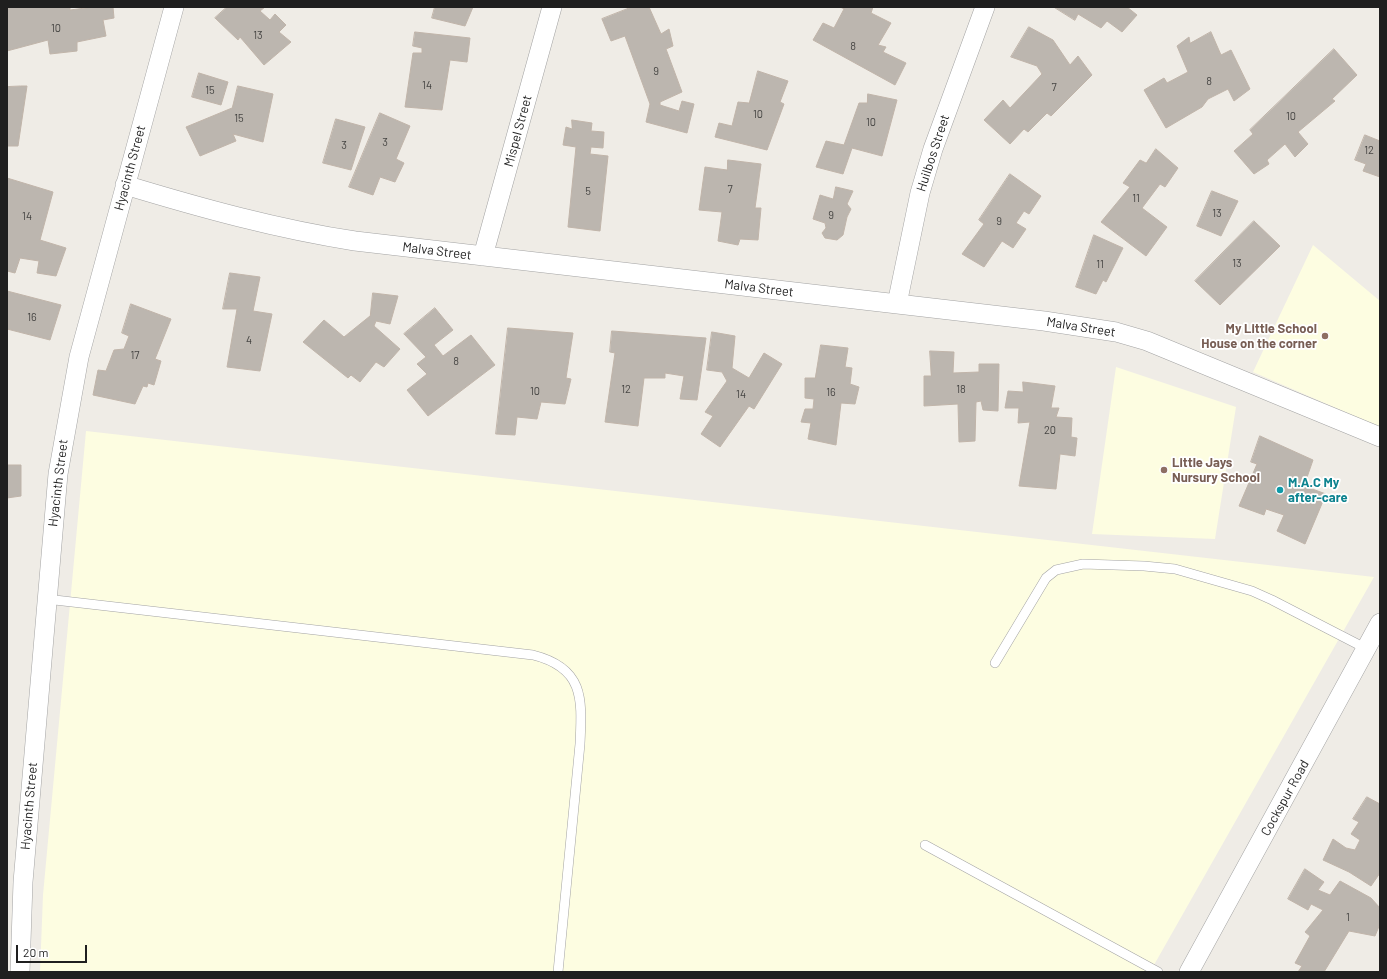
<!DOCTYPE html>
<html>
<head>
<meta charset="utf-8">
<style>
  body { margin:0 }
  #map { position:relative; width:1387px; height:979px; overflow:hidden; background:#efece6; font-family:Barlow,sans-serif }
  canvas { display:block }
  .frame { position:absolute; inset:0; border:8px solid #1f1f1f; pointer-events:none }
  .scale { position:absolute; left:16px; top:945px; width:71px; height:18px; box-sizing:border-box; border:2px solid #1f1f1f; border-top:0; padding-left:5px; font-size:12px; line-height:14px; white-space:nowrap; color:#1f1f1f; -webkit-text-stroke:3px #fff; paint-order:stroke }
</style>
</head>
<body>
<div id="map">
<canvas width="1387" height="979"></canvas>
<div class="frame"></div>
<div class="scale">20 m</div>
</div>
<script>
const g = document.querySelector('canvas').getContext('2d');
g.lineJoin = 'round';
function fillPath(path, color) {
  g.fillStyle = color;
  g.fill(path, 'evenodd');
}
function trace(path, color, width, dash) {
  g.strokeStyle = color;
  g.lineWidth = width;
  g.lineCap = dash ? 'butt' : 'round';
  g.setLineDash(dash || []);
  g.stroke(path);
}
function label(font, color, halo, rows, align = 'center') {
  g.font = font + ' Barlow,sans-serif';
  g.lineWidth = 3.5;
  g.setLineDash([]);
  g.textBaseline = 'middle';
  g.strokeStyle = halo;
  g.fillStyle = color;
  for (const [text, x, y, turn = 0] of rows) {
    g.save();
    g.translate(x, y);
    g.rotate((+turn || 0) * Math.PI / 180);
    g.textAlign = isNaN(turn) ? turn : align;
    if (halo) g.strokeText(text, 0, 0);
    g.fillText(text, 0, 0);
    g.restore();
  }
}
const education = new Path2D(`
  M1313 245 1380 301V427L1253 372Z
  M1116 367 1236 407 1215 539 1092 534Z
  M86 431 1374 577 1150 972H40L43 895Z`);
const building = new Path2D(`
  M7 7H70V10L93 7H113L114 18 103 20 106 36 77 42V51L50 54 48 40 7 51Z
  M227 7H265L260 11 270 20 275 14 286 25 279 32 291 42 264 65 240 37 238 40 215 18Z
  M435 7H473L465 26 432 18Z
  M632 7H649L661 34 669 29 673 46 666 49 682 92 660 102V105L679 111 682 101 694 104 687 133 646 122 650 104 625 36 611 41 602 19Z
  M840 7H873L871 13 891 23 878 45 886 47 883 52 906 63 895 85 813 40 823 23 834 28 844 9Z
  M1054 7H1127L1137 15 1122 32 1107 21 1101 28 1078 14 1075 20Z
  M1029 27 1053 40 1070 65 1078 56 1092 75 1051 116 1047 113 1028 132 1024 129 1010 144 984 120 1003 100 1010 108 1042 74 1037 66 1011 57Z
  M415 32 470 38 467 62 450 60 442 110 405 107 413 53H422V48L413 46Z
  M1211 32 1221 55 1231 50 1250 89 1234 101 1228 89 1208 99 1202 107 1166 128 1144 90 1164 78 1167 83 1188 72 1177 46 1189 37 1190 43Z
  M1334 49 1357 75 1332 99 1335 101 1298 132 1308 144 1295 157 1285 144 1267 160 1269 164 1254 174 1234 151 1253 134 1250 130Z
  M758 71 788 81 780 102 784 104 767 150 715 137 719 123 732 126 738 102 749 103Z
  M199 73 228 82 221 105 192 97Z
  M21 86H27L18 146H7V87Z
  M238 86 273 94 263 142 233 134 236 141 200 156 186 127 232 108Z
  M868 94 897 100 882 156 852 148 843 174 816 167 826 141 844 145 859 103H867Z
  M380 113 410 126 396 159 404 163 395 182 380 177 373 195 349 187Z
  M336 119 365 127 351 170 323 163Z
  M572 120 592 123 591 131 604 132 603 148 591 147 590 154 608 156 600 231 568 227 576 147 563 145 566 127 572 129Z
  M1365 135 1380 141V177L1363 171 1366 164 1355 160Z
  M1156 149 1178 168 1165 187 1160 184 1142 208 1167 227 1146 256 1101 222 1130 187 1123 183 1140 160 1146 163Z
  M728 160 761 164 755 208H761L758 240 740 239 738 245 718 241 722 212 699 210 705 167 727 170Z
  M1010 174 1041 196 1029 214 1024 211 1016 223 1026 229 1013 248 1002 241 984 267 962 254 984 224 979 220Z
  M7 178 53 192 40 240 66 248 56 276 37 273 39 261 20 258 15 273 7 271Z
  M836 187 853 191 847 204 851 209 847 217 843 235 837 240 825 238 822 233 826 228 825 223 813 219 820 195 833 199Z
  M1212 191 1238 201 1221 236 1197 226Z
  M1254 221 1280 246 1220 305 1195 281Z
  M1094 235 1123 248 1106 282 1103 280 1096 294 1076 287Z
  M230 273 260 277 253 311 272 314 260 371 227 367 237 309H223Z
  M7 291 61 305 50 340 7 329Z
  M373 293 398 296 390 324 376 321 374 326 400 349 384 367 376 362 360 382 351 375 348 378 303 342 324 320 344 337 370 316Z
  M131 304 171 319 155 359 161 361 154 385 148 383 147 387 143 386 135 404 93 395 98 370 106 371 114 350 124 349 129 336 122 333Z
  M435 308 453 330 434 345 443 356 471 335 495 365 428 416 407 390 427 374 417 364 426 357 404 334Z
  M508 328 573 333 566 378 571 379 565 404 541 402 537 419 517 417 515 435 496 434Z
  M612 331 706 338 697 400 680 399 684 376 665 373V378H644L638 426 605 422 615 353 610 352Z
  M712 332 735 336 732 368 749 378 764 353 782 364 754 409 749 406 720 447 701 434 713 416 705 412 727 381 722 372 707 370Z
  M821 345 848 348 845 367 852 368 850 384 859 387 855 404 841 403 836 445 808 439 811 423 801 422 805 409H813L814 399 805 398V378H815Z
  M930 351 954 352 953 373 979 372V364H999L998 411 983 410 981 401 976 402 975 441 959 442 958 404 924 406V376H931Z
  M1023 382 1055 386 1051 408H1059L1056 417 1072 418 1071 437 1077 438 1075 456 1060 454 1056 489 1019 486 1030 422 1018 423 1019 408H1005L1008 391 1023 392Z
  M1260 436 1313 460 1304 486 1326 494 1305 544 1277 531 1284 515 1266 509 1264 515 1239 506 1257 464 1251 462Z
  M7 465H21V496L7 498Z
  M1367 797 1380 804V873L1371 886 1349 872 1323 860 1333 839 1346 848 1355 850 1360 840 1351 834 1359 822 1353 819Z
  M1305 869 1324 882 1318 890 1330 895 1340 881 1371 898 1380 908V924L1375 936 1349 931 1324 972H1298L1302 966 1295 963 1310 936 1305 932 1323 910 1311 904 1308 910 1288 899Z`);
const service = new Path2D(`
  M46 599 533 655C585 668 582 700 580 744L558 972
  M995 663 1046 578 1056 570 1083 564 1144 566 1175 569 1252 591 1272 600 1367 649
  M925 845 1158 972`);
const minor = new Path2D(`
  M125 185C201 208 277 229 355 241L1044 321 1116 332 1147 341 1380 437
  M483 256 552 7
  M897 304 920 193 933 149 985 7
  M20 972 23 882 58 474 79 357 174 7
  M1189 972 1380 623`);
const markers = [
  [1325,336,4,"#8d6e63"],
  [1164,470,4,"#8d6e63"],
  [1280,490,4,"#0f9aa8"]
];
const numberNames = [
  ["10",56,28],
  ["13",258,35],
  ["8",853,46],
  ["9",656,71],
  ["8",1209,81],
  ["14",427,85],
  ["7",1054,87],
  ["15",210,90],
  ["10",758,114],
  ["10",1291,116],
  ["15",239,118],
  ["10",871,122],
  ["3",385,142],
  ["3",344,145],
  ["12",1369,150],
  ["7",730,189],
  ["5",588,191],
  ["11",1136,198],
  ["13",1217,213],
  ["9",831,215],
  ["14",27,216],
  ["9",999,221],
  ["13",1237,263],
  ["11",1100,264],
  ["16",32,317],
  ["4",249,340],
  ["17",135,355],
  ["8",456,361],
  ["12",626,389],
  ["18",961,389],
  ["10",535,391],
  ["16",831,392],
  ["14",741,394],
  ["20",1050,430],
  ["1",1348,917]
];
const streetNames = [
  ["Mispel Street",518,131,-75],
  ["Huilbos Street",933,153,-72],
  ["Hyacinth Street",130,168,-75],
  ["Malva Street",437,251,7],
  ["Malva Street",759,288,7],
  ["Malva Street",1081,327,9],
  ["Hyacinth Street",58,483,-83],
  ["Cockspur Road",1285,798,-61],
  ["Hyacinth Street",29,806,-85]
];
const educationNames = [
  ["My Little School",1317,329],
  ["House on the corner",1317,344],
  ["Little Jays",1172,463,"left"],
  ["Nursury School",1172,478,"left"]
];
const cultureNames = [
  ["M.A.C My",1288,483],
  ["after-care",1288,498]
];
fillPath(education, '#fdfde1');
fillPath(building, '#bcb6af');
trace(building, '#c0b4a9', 1);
trace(service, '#a3a3a3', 10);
trace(minor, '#a3a3a3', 20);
trace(service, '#fff', 9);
trace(minor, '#fff', 19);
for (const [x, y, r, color] of markers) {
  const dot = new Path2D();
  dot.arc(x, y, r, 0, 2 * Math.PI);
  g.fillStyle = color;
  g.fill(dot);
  trace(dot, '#fff', 1.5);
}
label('11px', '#464543', null, numberNames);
label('13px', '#1f1f1f', '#fff', streetNames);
label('bold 13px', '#785e54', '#fff', educationNames, 'right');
label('bold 13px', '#0d838f', '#fff', cultureNames, 'left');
</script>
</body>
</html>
